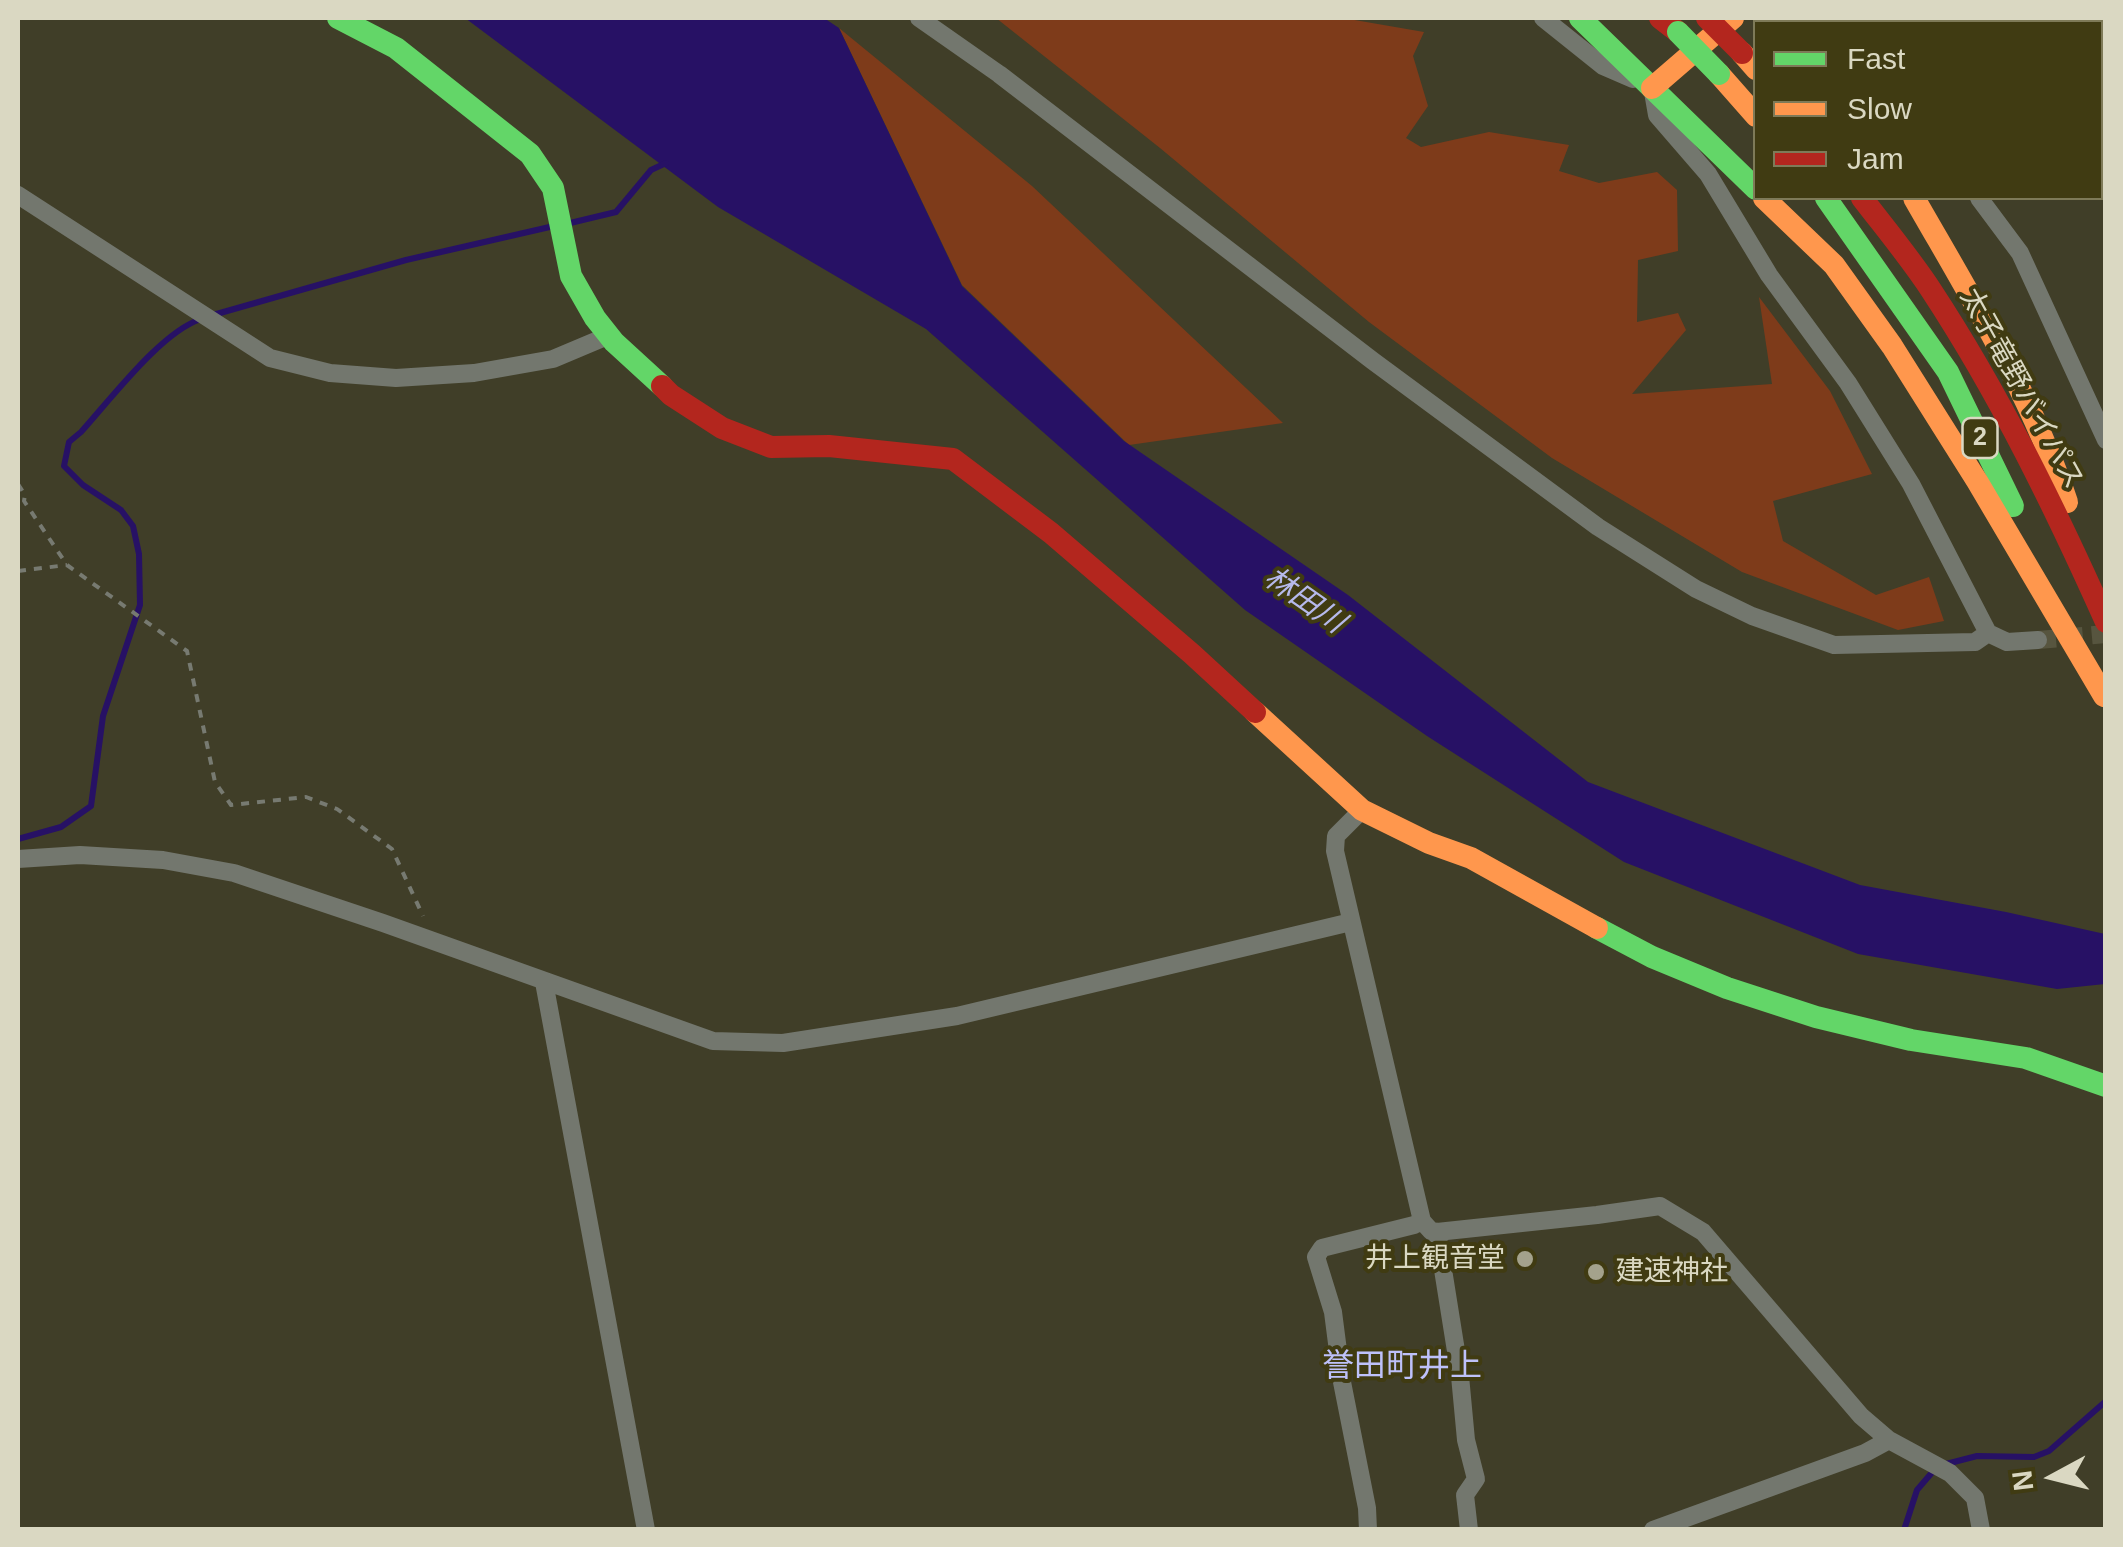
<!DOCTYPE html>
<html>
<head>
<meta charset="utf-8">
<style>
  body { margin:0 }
  #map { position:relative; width:2123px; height:1547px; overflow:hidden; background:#403e28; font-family:Helvetica,sans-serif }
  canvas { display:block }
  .frame { position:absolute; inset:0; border:20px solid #dad8c2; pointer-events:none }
  .legend { position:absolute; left:1753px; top:20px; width:350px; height:180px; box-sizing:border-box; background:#403b12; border:2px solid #7e7a58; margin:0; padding:12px 18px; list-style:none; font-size:30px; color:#dad8c2 }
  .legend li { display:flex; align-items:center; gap:20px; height:50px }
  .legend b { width:50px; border:2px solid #7e7a58 }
  .north { position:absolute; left:2003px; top:1427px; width:100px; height:100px; -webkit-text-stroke:8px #403b12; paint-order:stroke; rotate:263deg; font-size:28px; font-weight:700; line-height:40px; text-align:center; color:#dad8c2 }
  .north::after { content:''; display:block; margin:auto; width:35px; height:45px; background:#dad8c2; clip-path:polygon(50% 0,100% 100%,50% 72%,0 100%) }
</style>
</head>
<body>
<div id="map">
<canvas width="2123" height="1547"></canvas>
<div class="frame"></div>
<ul class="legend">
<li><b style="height:12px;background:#63d668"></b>Fast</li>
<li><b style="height:12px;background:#ff974d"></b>Slow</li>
<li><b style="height:12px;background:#b3261e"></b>Jam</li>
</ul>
<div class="north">N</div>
</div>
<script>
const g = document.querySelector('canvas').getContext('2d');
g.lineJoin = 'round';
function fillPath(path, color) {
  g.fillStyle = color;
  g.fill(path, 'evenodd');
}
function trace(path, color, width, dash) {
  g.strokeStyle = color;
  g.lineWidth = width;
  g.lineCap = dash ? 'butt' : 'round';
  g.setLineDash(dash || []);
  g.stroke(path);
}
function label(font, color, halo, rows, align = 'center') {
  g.font = font + ' Helvetica,"Noto Sans JP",sans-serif';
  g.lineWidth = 8;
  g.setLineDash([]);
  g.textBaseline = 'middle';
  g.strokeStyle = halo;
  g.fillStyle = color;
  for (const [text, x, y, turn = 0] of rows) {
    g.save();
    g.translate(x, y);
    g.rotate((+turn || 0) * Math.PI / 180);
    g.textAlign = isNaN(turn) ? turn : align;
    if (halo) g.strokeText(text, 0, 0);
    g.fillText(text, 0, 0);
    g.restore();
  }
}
const green = new Path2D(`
  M996 18H1343L1424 32 1413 56 1428 106 1406 138 1421 147 1489 132 1569 145 1559 171 1599 183 1657 172 1677 190 1678 251 1638 260 1637 322 1678 313 1686 330 1632 394 1772 384 1759 297 1830 391 1872 474 1773 501 1783 541 1876 595 1929 577 1944 621 1898 630 1742 572 1552 458 1369 322 1160 148Z
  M839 28 1032 186 1283 423 1129 445 962 285Z`);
const water = new Path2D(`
  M465 18H824L839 28 962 286 1124 441 1348 595 1588 782 1860 885 2006 912 2105 934V984L2057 989 1858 954 1624 862 1427 736 1245 610 926 329 718 207Z`);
const stream = new Path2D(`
  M566 224 616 212 651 170 666 163
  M213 315 406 260 554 226
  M18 839 61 827 91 806 103 716 140 605 139 554 133 526 121 510 83 485 64 466 69 442 81 432C111 399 161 332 201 319
  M1946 1464 1977 1456 2034 1457 2049 1451 2106 1401
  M1904 1530 1917 1490 1935 1469`);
const streetTunnel = new Path2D(`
  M2038 640 2106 634`);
const path = new Path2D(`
  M18 484 25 495 24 501 67 565 187 651 215 782 231 805 306 797 337 809 392 849 423 916
  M18 571 67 565`);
const street = new Path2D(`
  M919 18 999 74 1373 361 1598 527 1696 589 1752 616 1834 645 1975 642 1988 633
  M1543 18 1603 66 1633 79
  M1817 18 1822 22
  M1653 92 1657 115 1708 174 1769 275 1848 383 1911 484 1988 633 2007 642 2038 640
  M18 195 270 358 330 373 396 378 474 373 553 359 610 335
  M1979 198 2020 253 2106 440
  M1362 810 1336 836 1335 851 1422 1221 1431 1231 1437 1232 1597 1215 1660 1206 1703 1232 1861 1416 1889 1440 1950 1473 1975 1498 1981 1530
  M18 859 80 855 163 860 234 873 383 923 713 1041 783 1043 957 1016 1351 922
  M544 982 646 1530
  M1437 1232 1460 1376 1466 1440 1476 1479 1465 1495 1469 1530
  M1368 1530 1367 1508 1342 1382 1333 1312 1316 1257 1322 1248 1414 1225 1422 1221
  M1653 1530 1865 1453 1889 1440`);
const fast = new Path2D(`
  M338 18 396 48 530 154 553 188 571 276 595 318 614 342 662 386
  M1580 18 1756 189
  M1826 198 1948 372 2013 506
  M1597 928 1652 957 1727 988 1816 1017 1911 1040 2026 1058 2106 1086`);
const slow = new Path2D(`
  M1787 18 1792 22
  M1742 53 1756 69
  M1719 74 1756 116
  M1652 88 1733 18
  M1764 198 1834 265 1892 346 1977 481 2104 696
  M1914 198C1970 296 2031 394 2067 502
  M1255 712 1362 810 1429 843 1471 858 1597 928`);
const jam = new Path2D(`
  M1660 18 1678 32
  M1862 198C1885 228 1910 258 1931 290 2000 395 2055 508 2106 622
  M662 386 671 395 722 428 771 447 829 446 953 459 1051 533 1192 654 1255 712`);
const fastBridge = new Path2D(`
  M1678 32 1719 74`);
const jamBridge = new Path2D(`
  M1707 18 1742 53`);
const markers = [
  [1525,1259,10,"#a4a28c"],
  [1596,1272,10,"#a4a28c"]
];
const shields = [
  [1980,438,35]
];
const shieldNames = [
  ["2",1980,438]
];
const streetNames = [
  ["太子竜野バイパス",2021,389,61]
];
const poiNames = [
  ["井上観音堂",1505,1259],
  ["建速神社",1616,1272,"left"]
];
const waterNames = [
  ["林田川",1304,601,35]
];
const quarterNames = [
  ["誉田町井上",1402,1367]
];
fillPath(green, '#7e3b1a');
fillPath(water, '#271165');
trace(stream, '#271165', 6);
trace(streetTunnel, '#57553f', 18, [18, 9]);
trace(path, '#777a71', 4, [8, 8]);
trace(street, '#73776e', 18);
trace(fast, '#63d668', 22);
trace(slow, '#ff974d', 22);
trace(jam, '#b3261e', 22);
trace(fastBridge, '#63d668', 22);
trace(jamBridge, '#b3261e', 22);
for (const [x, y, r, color] of markers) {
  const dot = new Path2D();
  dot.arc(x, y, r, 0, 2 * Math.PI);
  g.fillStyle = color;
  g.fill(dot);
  trace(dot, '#403b12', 4);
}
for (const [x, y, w] of shields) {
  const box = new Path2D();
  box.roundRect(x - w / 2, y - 20, w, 40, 8);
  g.fillStyle = '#403b12';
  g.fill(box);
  trace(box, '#dad8c2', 2.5);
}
label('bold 25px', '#dad8c2', null, shieldNames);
label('28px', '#dad8c2', '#403b12', streetNames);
label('28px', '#dad8c2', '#403b12', poiNames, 'right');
label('italic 30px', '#b6b9eb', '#403b12', waterNames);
label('32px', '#bec1fa', '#403b12', quarterNames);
</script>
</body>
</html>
